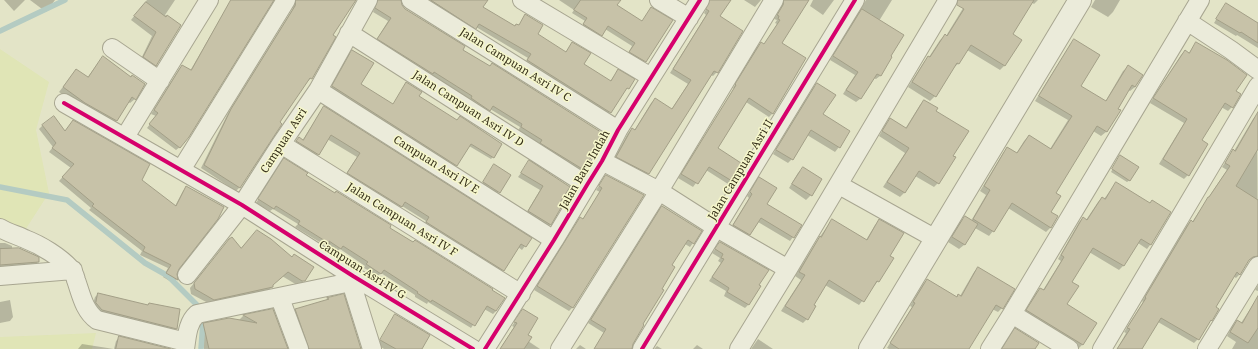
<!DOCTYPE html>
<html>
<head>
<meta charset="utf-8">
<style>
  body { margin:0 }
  canvas { display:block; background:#e3e4c7 }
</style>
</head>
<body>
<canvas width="1258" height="349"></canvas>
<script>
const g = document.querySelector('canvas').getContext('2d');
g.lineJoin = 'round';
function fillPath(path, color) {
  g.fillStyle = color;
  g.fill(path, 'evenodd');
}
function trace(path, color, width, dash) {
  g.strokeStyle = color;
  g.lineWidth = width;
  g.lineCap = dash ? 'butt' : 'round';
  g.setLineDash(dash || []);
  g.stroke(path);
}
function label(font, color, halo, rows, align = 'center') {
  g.font = font + ' "Noto Serif",serif';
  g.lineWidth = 3;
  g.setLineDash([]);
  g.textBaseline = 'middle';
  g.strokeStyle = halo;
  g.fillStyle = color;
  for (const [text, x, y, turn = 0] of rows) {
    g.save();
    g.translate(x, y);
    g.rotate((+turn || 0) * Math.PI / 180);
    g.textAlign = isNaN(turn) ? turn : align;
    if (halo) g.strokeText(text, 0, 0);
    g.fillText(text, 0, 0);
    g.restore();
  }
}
const farmland = new Path2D(`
  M0 49 49 82 36 130 49 193 18 241 0 228Z
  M96 333 92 349H0V337Z`);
const shadow = new Path2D(`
  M4 0H25L14 11Z
  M30 0H55L46 12Z
  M59 0H67L64 3Z
  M147 0H175L165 15 180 25 156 65 152 69 140 61 152 36 131 20Z
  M231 0H272L180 147 176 150 147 128 156 116 151 114 179 69 182 66 190 71Z
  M293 0H355L332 36 311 78 308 81H307L279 122 240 187 236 191 201 168 228 113 292 10 294 4Z
  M375 0H400L401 6 404 9 462 50 489 67 492 64 603 134 583 170 580 173 538 146 539 144 518 131 520 127 490 109 486 113 468 102 470 99 375 42 388 21 373 12 376 4Z
  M423 0H487L482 7 514 27 518 26 526 16 536 35 565 53 572 43 583 65 610 81 618 71 628 88 624 91 607 116 524 64 528 58 476 27 472 31Z
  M559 0H619L616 6 645 61 642 64 627 55 632 46 605 29 598 38 581 28 585 21 572 13 574 10Z
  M711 0H729L719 17 742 31 717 72 713 76 711 75 648 173 644 177 613 160 628 133 632 129 634 131 651 103 655 100 671 110 688 84 670 73 706 15 704 13Z
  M744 0H761L755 7Z
  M780 0H808L781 44 773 113 769 117 746 102 716 148 732 180 728 184 706 170 693 187 678 178 734 89 733 88 757 47 761 44 764 45 777 24 775 23 777 20 774 19 780 10 781 4Z
  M813 0H834L823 15 810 6Z
  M866 0H892L879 21 889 56 891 58 880 76 876 79 873 78 860 99 856 102 843 94 855 75 830 60Z
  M968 0H1038L1034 4 1031 2 1011 34 1021 40 1004 66 1000 70 967 50 958 64 953 68 935 96 930 101 908 87 924 62 929 57 940 40 945 36H946Z
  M1095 0H1120L1113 12 1108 17 1091 7Z
  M1223 8 1258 28V48L1237 35 1236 36 1214 23Z
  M1074 40 1079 86 1105 102 1123 71 1128 67 1142 75 1135 87 1130 91 1128 90 1117 109 1119 111 1106 132 1101 136 1093 131 1054 193 1050 212 1051 227 1046 232 1008 208 993 231 989 236 975 228 964 245 959 249 948 242 960 222 965 217 971 221 986 195 980 191 1003 153 1007 148 1016 154 1024 141 1029 136 1050 149 1068 120 1035 101 1070 45Z
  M1197 43 1235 92 1232 107 1228 111 1221 107 1201 140 1188 175 1184 179 1159 164 1184 123 1150 103 1181 55 1185 51 1189 53Z
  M350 53 359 84 393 105 417 96 493 157 491 159 469 146 454 168 330 89Z
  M99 62 135 99 130 103 128 102 116 121 112 125 80 107 59 92 76 70 87 78Z
  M817 84 822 114 849 132 839 147 835 152 807 135 792 159 788 163 773 154 813 88Z
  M924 101 952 156 938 183 934 187 915 176 904 193 900 197 883 187 905 153 879 136 886 124 890 120 905 129 920 105Z
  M324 108 525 246 522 250 518 247 503 270 500 274 423 226 426 221 402 206 398 210 344 177 357 157 327 139 318 154 314 158 293 145 299 138 302 141 321 111Z
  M1257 115 1258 260 1254 259 1248 260 1240 274 1236 278 1233 276 1214 307 1218 309 1198 339 1194 343 1158 322 1141 349H1117L1126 333 1124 332 1143 302 1142 301 1187 225 1191 221 1192 222 1227 170 1222 167 1230 155 1234 151 1253 119Z
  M73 121 140 180 175 206 183 191 187 188 178 268 176 274 177 279 173 283 163 277 168 268 140 255 142 251 89 210 91 208 59 181 71 168 49 152 53 147 39 129 43 125 64 132Z
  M1118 159 1130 180 1127 182 1111 172Z
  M529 162 557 204 561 206 550 225 546 229 525 215 540 190 518 177Z
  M281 163 305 176 388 228 496 311 493 314 484 309 471 328 428 302 427 304 415 297V295L381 273 378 276 364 268 365 266 340 249 337 252 327 245 326 246 295 227 298 224 273 209 270 211 256 203Z
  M492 168 510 175 497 194 481 185Z
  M803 169 811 195 806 200 789 188 798 173Z
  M606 176 643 195 572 308 569 311 534 290 577 222 580 218 582 220 600 192 596 190Z
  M759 178 766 204 793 237 790 241 758 222 746 238 730 229 749 198 747 196 756 182Z
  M1116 183 1149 204 1170 212 1150 245 1147 249 1138 243 1123 266 1119 270 1089 252 1071 282 1066 305 1096 323 1082 345 1078 349 1023 315 1036 293 1040 289 1043 290 1061 261 1058 259 1079 222 1083 218 1086 220 1098 202 1102 198 1104 199Z
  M662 207 693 243 690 247 685 244 671 266 632 344 631 349H594L604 333 588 323 659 210Z
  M832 220 866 240 875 225 880 221 889 256 878 281 859 305 825 285 812 305 807 319 803 323 781 311 801 280 795 276 816 242Z
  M229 240 240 250 291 258 294 255 304 280 300 285H297L282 276 272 285V287L268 291 210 304 191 294 190 288Z
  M0 243H5L12 246V249L38 262 34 266 0 268Z
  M720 243 760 287 748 305 745 308 724 296 726 291 709 281 721 263 718 261 720 258 712 253Z
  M978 268 1013 290 1002 308 998 312 992 309 967 349H889L887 348 912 307 910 306 923 284 927 280 956 298 958 296H960L974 272Z
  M1258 285V291L1255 290Z
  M98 294 147 306 149 304 176 328 172 332 98 314 92 307 95 297Z
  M343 295 360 349H304L292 314 296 310 326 301 328 299Z
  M1258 297V349H1232L1236 342 1227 336 1233 325 1237 321 1241 323Z
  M10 300 13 317 10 321 0 323V302Z
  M272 310 287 349H204L200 329 204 324 238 321 243 316Z
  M523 310 528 341 540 349H500L514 327 512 326Z
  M396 315 421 349H384L376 344H378L394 319H392Z
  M120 337 152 349H78L82 344 114 349 116 341Z
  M758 339 773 349H751Z
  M580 345 586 349H576Z
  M697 345 703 349H693Z
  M657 346 662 349H654Z`);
const stream = new Path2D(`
  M0 31 65 0
  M0 187 67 200 145 263 168 276 197 305 203 321 201 349`);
const building = new Path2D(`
  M231 0H274L189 137 180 148 149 124 158 113 154 110 182 65 191 70Z
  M296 0H356L333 35 336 37 312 79 310 78 280 122 282 124 240 188 204 165 231 109 295 6Z
  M378 0H401L402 5 405 9 465 46 463 50 490 66 492 63 604 134 584 170 540 143 542 140 521 127 522 124 493 106 490 111 471 98 472 96 434 72 433 74 377 39 391 18 375 8Z
  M431 0H488L483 7 515 26 516 24 519 25 525 14 543 25 538 34 566 52 572 42 591 53 584 64 611 81 618 69 635 79 629 89 627 88 611 113 527 60 531 54 479 24 476 29Z
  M581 0H621L617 5 642 21 651 7 673 20 646 62 629 52 635 43 608 26 602 36 583 24 587 18 574 10Z
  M710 0H731L720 16 743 31 718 73 714 71 649 174 616 157 632 128 635 130 655 98 672 109 691 80 673 69 709 11 706 9Z
  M784 0H809L782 43 806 58 773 114 749 98 718 148 741 163 740 165 741 166 732 181 709 167 698 184 681 174 736 85 735 84 761 42 764 44 780 20 778 19 779 16 777 15 783 5Z
  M958 0H1034L1013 34 1022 40 1005 66 971 45 959 64 957 63 936 97 912 82 928 56 930 57 945 34 947 36 964 9 957 5Z
  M146 2 166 17 167 15 181 25 156 66 143 57 156 32 134 16Z
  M1226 3 1258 23V43L1241 32 1240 33 1216 19Z
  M862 9 904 35 891 56 892 57 881 76 877 74 861 99 846 90 858 72 833 56Z
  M1074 39 1100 55 1081 86 1106 101 1128 65 1143 75 1135 87 1132 85 1118 109 1121 110 1107 132 1097 126 1056 193 1061 196 1051 212 1058 216 1051 228 1012 203 994 232 973 219 990 190 984 186 1007 147 1017 153 1029 135 1051 149 1072 116 1039 96Z
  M1196 42 1227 60 1247 75 1236 91 1241 94 1233 108 1225 103 1202 140 1208 144 1189 176 1163 159 1187 119 1153 98 1185 50 1189 53Z
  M352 50 374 63 361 84 393 104 406 82 422 92 419 96 457 120 460 116 502 144 494 158 471 144 457 166 332 86Z
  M103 56 131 77 132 75 145 84 136 100 132 97 117 121 85 103 63 87 76 69 88 77Z
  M817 83 836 95 823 114 850 131 840 148 811 130 793 160 776 150Z
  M924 100 938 108 936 111 969 131 953 156 956 157 939 184 919 171 905 193 887 182 909 148 882 131 890 118 906 128Z
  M324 106 532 238 526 247 521 244 504 271 426 222 429 217 405 202 402 207 347 173 360 153 331 135 319 155 296 141 299 137 303 140Z
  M1258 112V149L1236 186 1258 200V256L1253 257 1249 260 1240 275 1237 272 1216 307 1219 309 1212 321 1211 320 1199 340 1161 318 1142 349H1117L1130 329 1127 328 1146 298 1145 297 1191 220 1193 222 1208 197H1209L1230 166 1225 163 1233 149 1235 151Z
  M54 116 65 131 73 120 150 164 142 180 176 206 186 186 224 207 218 219 179 269 177 274 178 280 166 273 171 265 143 251 145 247 92 206 94 204 62 177 74 164 52 148 56 143 42 125Z
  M1120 155 1139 167 1130 181 1112 169Z
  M284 158 308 173 306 175 335 193 336 191 391 225 390 228 413 242 415 240 493 289 492 290 505 298 496 311 487 306 475 326 432 300 431 302 417 293 418 292 384 270 381 274 366 264 368 262 343 246 341 249 329 241 330 244 298 224 300 221 276 206 274 209 258 199Z
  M529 160 570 187 559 204 562 206 551 225 528 211 543 186 521 173Z
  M494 164 511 175 500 193 483 182Z
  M803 167 822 179 812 196 792 184Z
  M606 175 644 195 573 308 537 286 580 217 583 219 602 188 599 186Z
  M759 177 777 188 767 204 802 225 794 238 761 218 750 235 733 225 752 194 750 192Z
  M1116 182 1150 203 1152 200 1171 212 1151 245 1141 239 1124 266 1093 248 1072 282 1079 286 1067 304 1097 323 1083 345 1026 310 1040 288 1044 290 1064 257 1061 255 1083 217 1087 220 1102 197 1105 199Z
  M662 206 702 231 694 244 688 240 672 265 675 267 662 289 664 290 643 324 644 325 633 344 632 349H594L606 329 591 320Z
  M965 216 978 224 965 245 952 237Z
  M832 219 867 240 879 219 904 233 890 256 894 258 879 282 877 281 864 302 829 280 814 305 816 306 808 320 785 306 805 275 799 272 820 236 821 237Z
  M257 230 271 239 292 257 294 254 314 267 305 281H302L288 272 273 285V287L214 300 195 289 194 283 229 239 232 237 241 248Z
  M720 242 769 270 759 285 761 286 749 305 727 292 729 288 712 277 724 259 721 258 723 254 715 249Z
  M19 248 39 257V262L0 265V249Z
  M978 267 1015 289 1003 309 996 305 969 349H899L890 343 915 303 913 302 927 279 957 297 958 294 961 296Z
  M98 293 148 305 149 303 180 309 177 329 102 310 96 303Z
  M344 294 361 349H309L295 309 329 299 327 298Z
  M1258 296V328L1248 343 1230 332 1237 320 1242 323Z
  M273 309 288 349H209L203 323 229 318 257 323 243 315Z
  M523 309 538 318 528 335 532 337 524 349H500L517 323 514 322Z
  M395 314 430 335 422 349H396L380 340Z
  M1015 328 1039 343 1035 349H1002Z
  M119 336 171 349H116Z`);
const minor = new Path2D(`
  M411 0 618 130
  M522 0 651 77
  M659 0 689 18
  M1187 21 1231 50 1258 70
  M349 33 587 185
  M112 48 160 81
  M318 90 554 240
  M64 103 242 205 353 276 473 349
  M125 137 209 0
  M281 144 521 294
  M602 161 659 191 717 228 788 269
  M181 170 286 0
  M839 185 936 239
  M0 228C8 233 17 235 25 239 41 245 60 257 71 269 74 272 75 276 76 280 81 294 84 311 97 320L186 342
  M187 275 242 205 281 144 318 90 368 0
  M0 276 73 270
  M353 276 351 282 372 349
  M280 298 299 349
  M1012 314 1069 349
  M185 349C187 337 187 323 197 314L351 282
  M485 349 554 240 587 185 602 161 618 130 700 0
  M560 349 659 191 774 0
  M642 349 855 0
  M739 349 788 269 948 0
  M990 349 1012 314 1200 0
  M1102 349 1258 86
  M1207 349 1258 266`);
const tertiary = new Path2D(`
  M870 349 1080 0`);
const cycleway = new Path2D(`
  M64 103 242 205 353 276 473 349
  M485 349 554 240 587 185 602 161 618 130 700 0
  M642 349 855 0`);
const streetNames = [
  ["Jalan Campuan Asri IV C",515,65,32],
  ["Jalan Campuan Asri IV D",468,109,33],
  ["Campuan Asri",284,141,-57],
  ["Campuan Asri IV E",436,165,32],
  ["Jalan Baru Indah",585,170,-60],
  ["Jalan Campuan Asri II",741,170,-59],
  ["Jalan Campuan Asri IV F",402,220,32],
  ["Campuan Asri IV G",362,270,32]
];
fillPath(farmland, '#e0e5b6');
fillPath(shadow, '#0003');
trace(stream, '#b4cbc2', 5.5);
fillPath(building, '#c7c2a8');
trace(building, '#a39f87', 1);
trace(minor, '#a8a691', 20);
trace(tertiary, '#a8a691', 24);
trace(minor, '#ebebda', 18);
trace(tertiary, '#ebebda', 22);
trace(cycleway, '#d6006c', 4);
label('11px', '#36301a', '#f6f7cb', streetNames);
</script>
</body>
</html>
